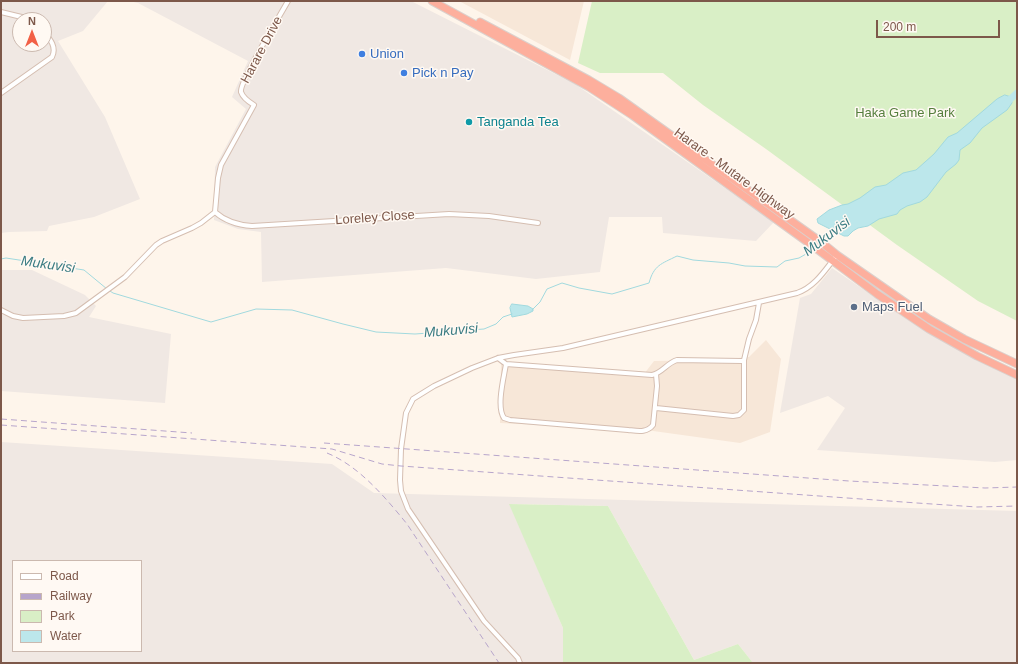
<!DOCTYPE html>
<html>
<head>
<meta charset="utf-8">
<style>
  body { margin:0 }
  #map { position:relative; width:1018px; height:664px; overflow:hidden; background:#fef5eb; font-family:Helvetica,sans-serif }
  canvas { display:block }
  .frame { position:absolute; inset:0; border:2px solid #7d584a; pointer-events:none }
  .legend { position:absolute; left:12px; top:560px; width:130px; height:92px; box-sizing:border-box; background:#fff9f3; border:1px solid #cbb9af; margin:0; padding:5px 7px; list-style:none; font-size:12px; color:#7d584a }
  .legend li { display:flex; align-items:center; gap:8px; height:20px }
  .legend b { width:20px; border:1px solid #cbb9af }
  .north { position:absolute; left:12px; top:12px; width:40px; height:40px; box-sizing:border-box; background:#fff9f3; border:1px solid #cbb9af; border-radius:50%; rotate:0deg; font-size:11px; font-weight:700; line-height:16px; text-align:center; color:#7d584a }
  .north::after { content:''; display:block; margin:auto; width:14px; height:18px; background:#f26046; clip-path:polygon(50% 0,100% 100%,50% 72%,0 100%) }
  .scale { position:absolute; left:876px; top:20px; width:124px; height:18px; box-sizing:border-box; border:2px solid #7d584a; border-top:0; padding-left:5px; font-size:12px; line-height:14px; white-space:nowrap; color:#7d584a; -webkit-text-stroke:3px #fff9f3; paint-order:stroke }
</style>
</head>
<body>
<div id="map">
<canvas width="1018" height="664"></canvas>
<div class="frame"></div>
<ul class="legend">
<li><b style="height:5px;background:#fff"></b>Road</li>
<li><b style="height:5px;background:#b7a5cb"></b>Railway</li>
<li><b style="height:11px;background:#d9efc6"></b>Park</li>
<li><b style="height:11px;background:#bce7eb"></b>Water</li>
</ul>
<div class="north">N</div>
<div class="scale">200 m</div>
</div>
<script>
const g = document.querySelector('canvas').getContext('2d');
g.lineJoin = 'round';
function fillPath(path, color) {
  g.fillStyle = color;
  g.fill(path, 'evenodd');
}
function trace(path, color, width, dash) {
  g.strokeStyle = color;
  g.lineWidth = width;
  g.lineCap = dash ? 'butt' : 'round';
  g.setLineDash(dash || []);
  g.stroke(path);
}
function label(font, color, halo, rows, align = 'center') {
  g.font = font + ' Helvetica,sans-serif';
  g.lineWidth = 3;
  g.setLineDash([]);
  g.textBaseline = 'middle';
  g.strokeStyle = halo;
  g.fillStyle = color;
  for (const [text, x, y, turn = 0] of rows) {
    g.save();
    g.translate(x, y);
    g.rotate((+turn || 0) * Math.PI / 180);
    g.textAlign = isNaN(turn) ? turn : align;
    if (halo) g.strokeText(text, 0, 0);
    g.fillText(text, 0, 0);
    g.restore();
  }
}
const residential = new Path2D(`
  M459 1H584L570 60Z
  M766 340 781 359 770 432 740 443 646 430 500 423 501 363 644 374 654 361 717 360 749 357Z`);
const industrial = new Path2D(`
  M1 1H108L83 31 58 41 105 117 140 199 94 217 49 226 47 231 9 232 1 233ZM20 20H44V44H20Z
  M129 1H411L575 84 774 222 756 241 663 233 662 217H609L600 272 536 279 446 268 262 282 261 232 238 229 214 220 215 167 246 109 232 97 248 61 138 3Z
  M832 268 908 320 1017 379V460L995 462 817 450 845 408 828 396 780 413 800 298 811 294Z
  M1 270H32L85 295 96 306 89 317 171 334 165 403 1 391Z
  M1 442 332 464 374 493 1017 511V663H753L738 644 694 660 608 506 510 504 563 628V663H1ZM13 561H141V651H13Z`);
const green = new Path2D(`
  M592 1H1017V321L978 301 897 245 766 149 703 105 663 73H600L578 63Z
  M509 504 608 506 694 660 738 644 753 663H563V628Z`);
const water = new Path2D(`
  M1005 95 1011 97 1012 103 1007 110 982 128 970 143 960 150 959 160 956 164 946 172 927 197 920 202 907 206 900 210 897 214 879 219 868 226 858 228 853 231 848 236H844L818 223 817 219 829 210 842 205 848 204 860 198 875 187 886 185 903 173 916 170 934 154 948 137 957 133 997 99Z
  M512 304 528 306 533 309V311L527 314 512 317 510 308Z`);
const stream = new Path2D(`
  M825 240 836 232
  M1 259 6 258 84 270 107 289
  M110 291 113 293 211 322 256 309 292 310 343 324 376 332 415 334 484 329 496 324 503 317 512 314
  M532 310 540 302 547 289 562 283 579 288 612 294 649 283C654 265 661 264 677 256L693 260 729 263 745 266 777 267 785 261 799 258 813 250`);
const river = new Path2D(`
  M1005 104 1017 93`);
const street = new Path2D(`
  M1 12 34 20
  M1 93 52 57C57 47 50 39 44 32
  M215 212C226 222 238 225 252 226L449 214 489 216 538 223
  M1 310 13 316 23 318 64 316 76 313 125 277 156 245 162 241 192 228 201 223 215 212 218 178 221 165 254 105C249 102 243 98 241 92 239 82 281 14 288 1
  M498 358 506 364 652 375C662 373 667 363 677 360L742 361 744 360 749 339 756 320 759 303
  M506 364C504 377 496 407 504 418L510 420 628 430C638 431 647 433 653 425L657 386 656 374
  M656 408 733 416 739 415 744 410V360
  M520 663 518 658 484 621 408 509 401 491 400 480 401 449 406 413 413 399 434 386 472 368 498 358 514 355 563 348 797 293C815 287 825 270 837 255`);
const highway = new Path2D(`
  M432 1 589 87 632 115 813 246 877 294 929 329 977 356 1017 375
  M480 22 589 80 619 98 821 242 837 255 929 319 964 339 1017 364`);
const rail = new Path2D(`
  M1 419 192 433
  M1 425 332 449 382 464 401 466 917 503 977 507 1017 506
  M324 443 849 481 985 488 1017 487
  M327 453C359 466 385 497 407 524L499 663`);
const markers = [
  [362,54,4,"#3f7fe0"],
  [404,73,4,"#3f7fe0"],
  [469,122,4,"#0f9aa8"],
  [854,307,4,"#5c6f8a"]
];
const streetNames = [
  ["Harare Drive",262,50,-62],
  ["Harare - Mutare Highway",734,174,36],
  ["Loreley Close",375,218,-4]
];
const shopNames = [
  ["Union",370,54],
  ["Pick n Pay",412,73]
];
const parkNames = [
  ["Haka Game Park",905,113]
];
const cultureNames = [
  ["Tanganda Tea",477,122]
];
const serviceNames = [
  ["Maps Fuel",862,307]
];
const waterNames = [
  ["Mukuvisi",827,237,-37],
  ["Mukuvisi",48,265,8],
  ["Mukuvisi",451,331,-5]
];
fillPath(residential, '#f7e7d8');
fillPath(industrial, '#f0e8e3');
fillPath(green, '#d9efc6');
fillPath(water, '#bce7eb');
trace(water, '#a1d9de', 1);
trace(stream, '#a1d9de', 1);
trace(river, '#bce7eb', 7);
trace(street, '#d5beb1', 6);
trace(highway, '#dbd0cc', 9);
trace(street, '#fff', 4);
trace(highway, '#fdaf9d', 7);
trace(rail, '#b7a5cb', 1, [6, 4]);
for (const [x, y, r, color] of markers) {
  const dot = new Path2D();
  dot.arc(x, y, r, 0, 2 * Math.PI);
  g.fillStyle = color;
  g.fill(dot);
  trace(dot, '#fff9f3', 1.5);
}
label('13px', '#7d584a', '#fff9f3', streetNames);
label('13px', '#366cbe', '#fff9f3', shopNames, 'left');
label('13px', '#557e3d', '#fff9f3', parkNames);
label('13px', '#0d838f', '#fff9f3', cultureNames, 'left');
label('13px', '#4e5e75', '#fff9f3', serviceNames, 'left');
label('italic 14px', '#3b7c83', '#fff9f3', waterNames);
</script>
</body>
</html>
